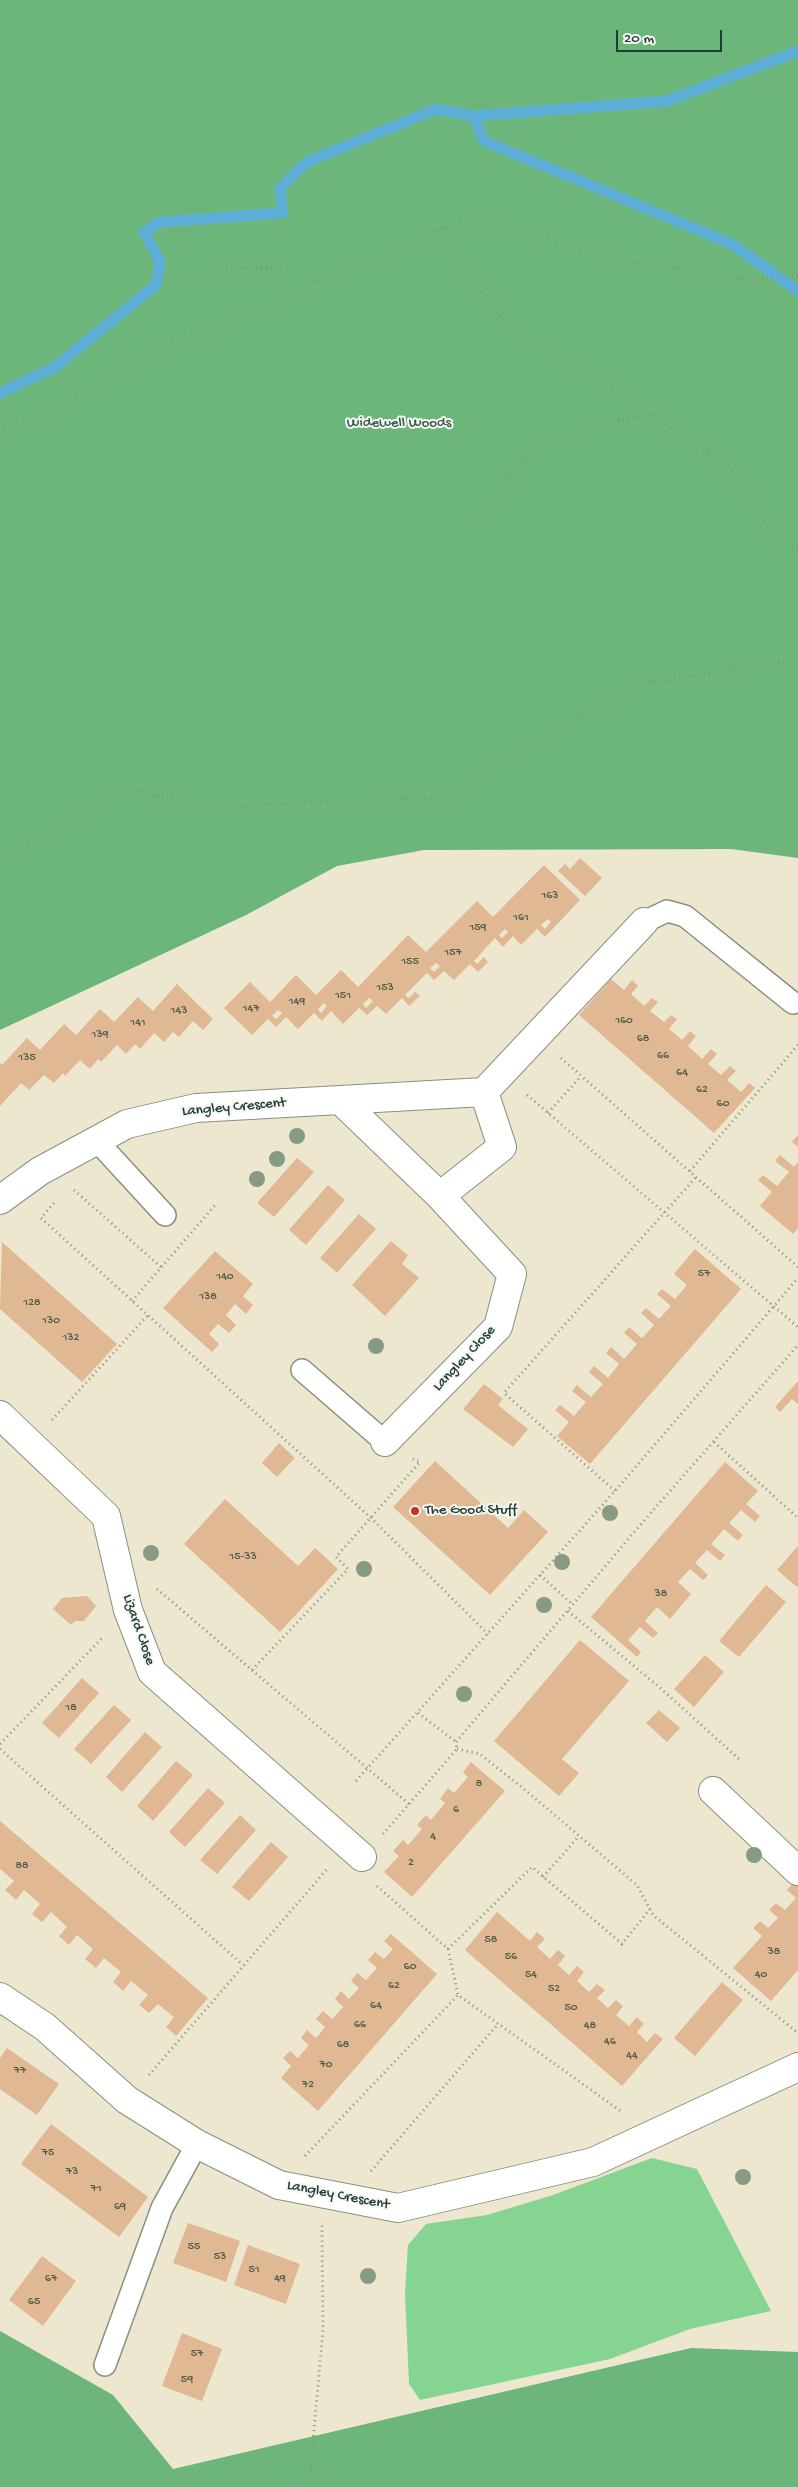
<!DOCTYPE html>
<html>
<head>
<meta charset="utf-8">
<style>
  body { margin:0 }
  #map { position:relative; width:798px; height:2487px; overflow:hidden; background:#ece7ce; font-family:"Gochi Hand",sans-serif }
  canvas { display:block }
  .scale { position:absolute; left:616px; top:30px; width:106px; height:22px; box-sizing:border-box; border:2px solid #1f3d34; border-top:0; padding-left:6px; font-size:15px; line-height:18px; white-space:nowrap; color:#1f3d34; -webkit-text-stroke:4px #f6f6f2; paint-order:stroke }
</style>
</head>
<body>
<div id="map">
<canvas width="798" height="2487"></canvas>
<div class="scale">20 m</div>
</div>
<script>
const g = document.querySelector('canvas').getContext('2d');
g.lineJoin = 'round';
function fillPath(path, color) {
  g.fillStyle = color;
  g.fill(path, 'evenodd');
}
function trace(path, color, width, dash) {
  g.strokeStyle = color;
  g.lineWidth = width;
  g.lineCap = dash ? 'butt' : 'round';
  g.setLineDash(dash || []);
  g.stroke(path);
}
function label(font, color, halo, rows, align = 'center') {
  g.font = font + ' "Gochi Hand",sans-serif';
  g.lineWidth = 4;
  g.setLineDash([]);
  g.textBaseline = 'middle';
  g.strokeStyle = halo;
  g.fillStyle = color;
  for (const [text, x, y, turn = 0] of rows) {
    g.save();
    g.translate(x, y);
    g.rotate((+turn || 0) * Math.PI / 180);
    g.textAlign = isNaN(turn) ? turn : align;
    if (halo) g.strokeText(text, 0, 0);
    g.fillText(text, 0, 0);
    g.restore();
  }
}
const green = new Path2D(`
  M652 2158 697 2169 771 2311 690 2329 610 2359 420 2400 409 2384 405 2294 408 2245 426 2224 487 2215 553 2195Z`);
const forest = new Path2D(`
  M0 0H798V858L731 849 424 850 337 866 246 915 0 1030Z
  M0 2331 113 2395 173 2469 691 2348 798 2352V2487H0Z`);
const stream = new Path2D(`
  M474 116 484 141 732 244 798 291
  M0 393 55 367 156 285 160 261 144 232 160 222 283 213 280 188 307 162 436 109 474 116 667 101 798 51`);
const building = new Path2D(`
  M580 858 602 878 585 896 558 871 565 864 570 869Z
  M544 865 580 900 545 937 537 929 521 945 513 936 503 947 495 938 474 961 477 964 484 957 488 962 478 972 470 964 454 980 444 971 434 980 427 973 405 995 409 998 415 992 420 996 409 1006 402 998 386 1014 377 1006 367 1015 359 1008 343 1024 331 1011 322 1021 314 1013 298 1029 286 1017 276 1027 268 1019 252 1035 224 1008 250 982 270 1002 296 975 316 995 341 970 358 987 408 935 426 952 477 901 493 917ZM548 919 551 922 545 929 541 925ZM505 929 508 932 502 938 499 935ZM436 963 440 966 434 972 430 968ZM369 998 373 1001 366 1008 363 1004ZM324 1003 327 1006 321 1013 318 1009ZM278 1010 282 1013 276 1019 272 1016Z
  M611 979 624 990 632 980 638 986 631 994 644 1006 652 998 658 1002 650 1011 664 1022 671 1015 677 1019 669 1029 682 1040 690 1031 696 1036 688 1046 702 1059 711 1049 717 1054 708 1064 721 1075 730 1066 736 1071 727 1080 741 1092 749 1083 755 1088 714 1133 579 1015Z
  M177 984 213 1019 203 1030 193 1021 179 1037 173 1032 164 1042 154 1033 140 1049 135 1044 126 1054 117 1045 101 1062 98 1059 90 1069 80 1060 65 1076 63 1073 54 1083 44 1075 29 1090 21 1083 0 1106V1063L2 1065 27 1038 40 1050 64 1024 76 1035 100 1009 114 1022 138 997 153 1011Z
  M798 1135V1147L792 1142Z
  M780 1155 794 1167 798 1162V1228L793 1234 760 1206 772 1192 758 1180 763 1175 777 1186 789 1172 775 1161Z
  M297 1158 314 1172 274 1217 257 1203Z
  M328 1185 345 1200 306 1245 289 1230Z
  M359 1214 376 1229 337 1273 320 1258Z
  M391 1241 408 1255 402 1264 419 1278 385 1316 352 1285Z
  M2 1242 117 1344 82 1382 0 1309Z
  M695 1249 741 1289 590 1464 557 1436 569 1422 555 1410 560 1405 574 1416 586 1402 572 1391 577 1385 591 1397 603 1384 589 1372 594 1366 608 1378 619 1364 606 1353 611 1347 624 1359 637 1344 624 1333 629 1327 642 1338 654 1325 641 1313 646 1308 659 1319 671 1306 657 1294 662 1289 675 1299 687 1285 674 1274Z
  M215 1251 253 1284 243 1296 253 1305 246 1314 235 1304 226 1315 236 1325 229 1333 218 1324 209 1334 219 1344 212 1352 163 1308Z
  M798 1381V1404L792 1399 780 1412 775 1407Z
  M484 1384 503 1399 498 1405 528 1429 513 1447 463 1409Z
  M279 1443 295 1458 277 1477 262 1463Z
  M435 1461 508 1528 524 1510 548 1532 490 1595 393 1507Z
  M725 1462 758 1491 746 1504 760 1516 755 1522 741 1510 729 1523 743 1535 738 1541 724 1529 711 1544 725 1555 720 1561 707 1550 695 1563 708 1575 703 1580 690 1569 678 1582 691 1594 670 1619 657 1607 645 1621 658 1633 653 1638 640 1627 628 1640 641 1652 637 1657 591 1617Z
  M225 1499 298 1566 315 1548 338 1569 280 1632 184 1544Z
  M798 1546V1586L797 1587 777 1570Z
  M766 1585 786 1602 739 1657 719 1641Z
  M87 1596 96 1606 84 1621H75L71 1625 53 1609 62 1598Z
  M580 1640 629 1681 562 1759 579 1773 559 1796 494 1741Z
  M705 1655 724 1672 694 1707 674 1689Z
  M82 1678 99 1693 59 1738 42 1723Z
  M114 1705 131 1720 91 1764 74 1749Z
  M659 1710 680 1728 667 1742 646 1723Z
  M145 1732 162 1747 122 1792 106 1777Z
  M176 1761 193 1775 153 1821 137 1806Z
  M471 1762 505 1791 412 1897 384 1872 399 1856 393 1851 403 1840 408 1845 422 1829 417 1825 426 1815 431 1820 445 1803 440 1799 448 1788 454 1793 468 1777 463 1772Z
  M208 1788 225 1803 185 1847 169 1832Z
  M240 1815 256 1830 217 1874 200 1860Z
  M0 1821 208 1998 176 2036 166 2027 174 2017 158 2004 149 2013 139 2005 148 1995 131 1981 123 1991 113 1982 121 1972 104 1958 96 1968 85 1959 93 1949 77 1935 69 1945 59 1936 67 1927 51 1912 42 1922 32 1914 40 1904 24 1890 16 1900 5 1890 14 1881 0 1869Z
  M271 1842 288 1857 249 1901 232 1887Z
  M794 1882 798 1885V1970L771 2001 733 1968 762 1936 753 1928 760 1921 768 1928 778 1918 769 1910 776 1903 785 1910 796 1898 787 1890Z
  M497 1912 530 1941 537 1932 545 1939 537 1947 550 1959 558 1950 565 1956 558 1965 569 1975 577 1966 584 1972 577 1981 589 1992 597 1984 605 1990 597 1998 608 2008 616 2000 623 2006 616 2015 629 2026 637 2017 644 2024 637 2032 647 2042 655 2033 663 2039 622 2086 465 1950Z
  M391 1934 437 1974 318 2111 281 2078 291 2066 283 2058 290 2051 298 2058 309 2045 301 2038 307 2030 316 2038 325 2027 316 2019 323 2011 332 2019 343 2007 335 1999 341 1991 349 1999 359 1988 351 1981 357 1973 366 1980 377 1968 368 1960 375 1952 384 1959 393 1949 384 1941Z
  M722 1982 743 2000 695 2056 674 2038Z
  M7 2048 59 2084 37 2115 0 2089V2058Z
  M51 2124 148 2197 119 2237 21 2164Z
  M188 2223 240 2241 226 2282 173 2263Z
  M248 2245 300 2264 286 2304 234 2285Z
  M42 2256 76 2281 43 2326 9 2300Z
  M182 2333 222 2349 202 2401 162 2386Z`);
const path = new Path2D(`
  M798 276 752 280 616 259 477 218 438 230 508 327 643 409 729 467 778 542 798 548
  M184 283 226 267 291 269 315 281
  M0 434 139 358 438 230
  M475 517 533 447 612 421 653 415
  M0 856 123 789 220 809 299 802 437 798 629 685 798 660
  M561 1058 798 1267
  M527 1095 798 1327
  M548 1113 581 1076
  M690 1171 798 1045
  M74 1190 161 1267
  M54 1203 41 1218 371 1518 488 1634
  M132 1301 217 1203
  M52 1420 148 1315
  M714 1442 798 1518
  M615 1491 504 1393 696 1177
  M540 1575 573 1605
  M157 1589 409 1804
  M568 1611 658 1686 739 1759
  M252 1670 348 1569 336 1557 420 1462 413 1459
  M418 1713 456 1742
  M0 1744 104 1636
  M0 1749 243 1965
  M457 1749 480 1754 524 1789 637 1885 653 1915 798 2033
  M356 1781 615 1491 798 1278
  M383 1834 457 1749 456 1742 636 1530 798 1345
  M543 1877 579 1836
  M377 1886 448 1949 458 1995 622 2112
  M448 1949 532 1867 622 1944 650 1909
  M149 2075 328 1868
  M305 2156 458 1995
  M371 2171 498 2024
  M299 2487 310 2474 323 2330 322 2225`);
const service = new Path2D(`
  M644 922 667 911 685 916 793 1003
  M96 1140 165 1215
  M302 1370 385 1442
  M105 2365 162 2208 197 2144`);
const minor = new Path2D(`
  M484 1092 644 922
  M0 1200 40 1171 127 1124 196 1108 484 1092 502 1147 440 1196 340 1100
  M0 1415 106 1516 128 1610 152 1672 362 1857
  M385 1442 498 1327 512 1274 440 1196
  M713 1791 798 1871
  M0 1997 45 2027 127 2100 197 2144 279 2185 398 2208 593 2162 798 2067`);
const trees = [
  [297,1136],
  [277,1159],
  [257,1179],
  [376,1346],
  [610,1513],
  [151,1553],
  [562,1562],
  [364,1569],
  [544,1605],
  [464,1694],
  [754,1855],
  [743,2177],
  [368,2276]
];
const markers = [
  [415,1511,5,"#c8321e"]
];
const numberNames = [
  ["163",550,896],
  ["161",521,918],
  ["159",478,928],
  ["157",453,953],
  ["155",410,962],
  ["153",385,988],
  ["151",343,996],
  ["149",297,1002],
  ["147",251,1009],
  ["143",179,1011],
  ["160",624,1021],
  ["141",138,1023],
  ["139",100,1035],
  ["68",643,1039],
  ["66",663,1056],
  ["135",27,1058],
  ["64",682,1073],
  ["62",702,1090],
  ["60",723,1104],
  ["57",704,1274],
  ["140",225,1277],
  ["138",208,1297],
  ["128",32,1303],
  ["130",51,1321],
  ["132",71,1338],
  ["15-33",243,1557],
  ["38",661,1594],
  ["18",71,1708],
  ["8",479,1784],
  ["6",456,1810],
  ["4",433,1837],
  ["2",411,1863],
  ["88",22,1866],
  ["58",491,1940],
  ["38",774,1952],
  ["56",511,1957],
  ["60",410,1967],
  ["54",531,1975],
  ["40",761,1975],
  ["62",394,1986],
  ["52",554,1989],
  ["64",376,2006],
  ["50",571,2008],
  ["66",360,2025],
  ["48",590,2026],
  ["46",610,2042],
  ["68",343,2045],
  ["44",632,2056],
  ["70",326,2065],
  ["77",20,2071],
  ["72",308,2085],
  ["75",48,2153],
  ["73",72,2172],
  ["71",96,2189],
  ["69",120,2207],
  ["55",194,2247],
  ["53",220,2257],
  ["51",254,2270],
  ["67",51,2279],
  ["49",280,2279],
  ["65",34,2302],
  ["57",197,2354],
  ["59",187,2380]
];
const parkNames = [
  ["Widewell Woods",399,424]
];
const streetNames = [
  ["Langley Crescent",234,1108,-5],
  ["Langley Close",465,1359,-47],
  ["Lizard Close",138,1630,71],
  ["Langley Crescent",338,2196,11]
];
const poiNames = [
  ["The Good Stuff",425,1511]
];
fillPath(green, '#86d492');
fillPath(forest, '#6cb67c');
trace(stream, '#5dafd8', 11);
fillPath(building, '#e0b994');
trace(service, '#869281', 24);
trace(minor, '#869281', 30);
trace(path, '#869281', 3, [1, 4]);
trace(service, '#fff', 21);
trace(minor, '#fff', 28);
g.fillStyle = '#879a84';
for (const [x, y] of trees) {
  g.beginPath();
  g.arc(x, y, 8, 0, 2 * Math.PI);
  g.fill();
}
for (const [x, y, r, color] of markers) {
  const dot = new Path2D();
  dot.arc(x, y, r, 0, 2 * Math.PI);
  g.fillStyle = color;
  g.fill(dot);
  trace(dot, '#f6f6f2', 2);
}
label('12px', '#4f5c4c', null, numberNames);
label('15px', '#345b47', '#f6f6f2', parkNames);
label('15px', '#1f3d34', '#f6f6f2', streetNames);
label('15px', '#1f3d34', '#f6f6f2', poiNames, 'left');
</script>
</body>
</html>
